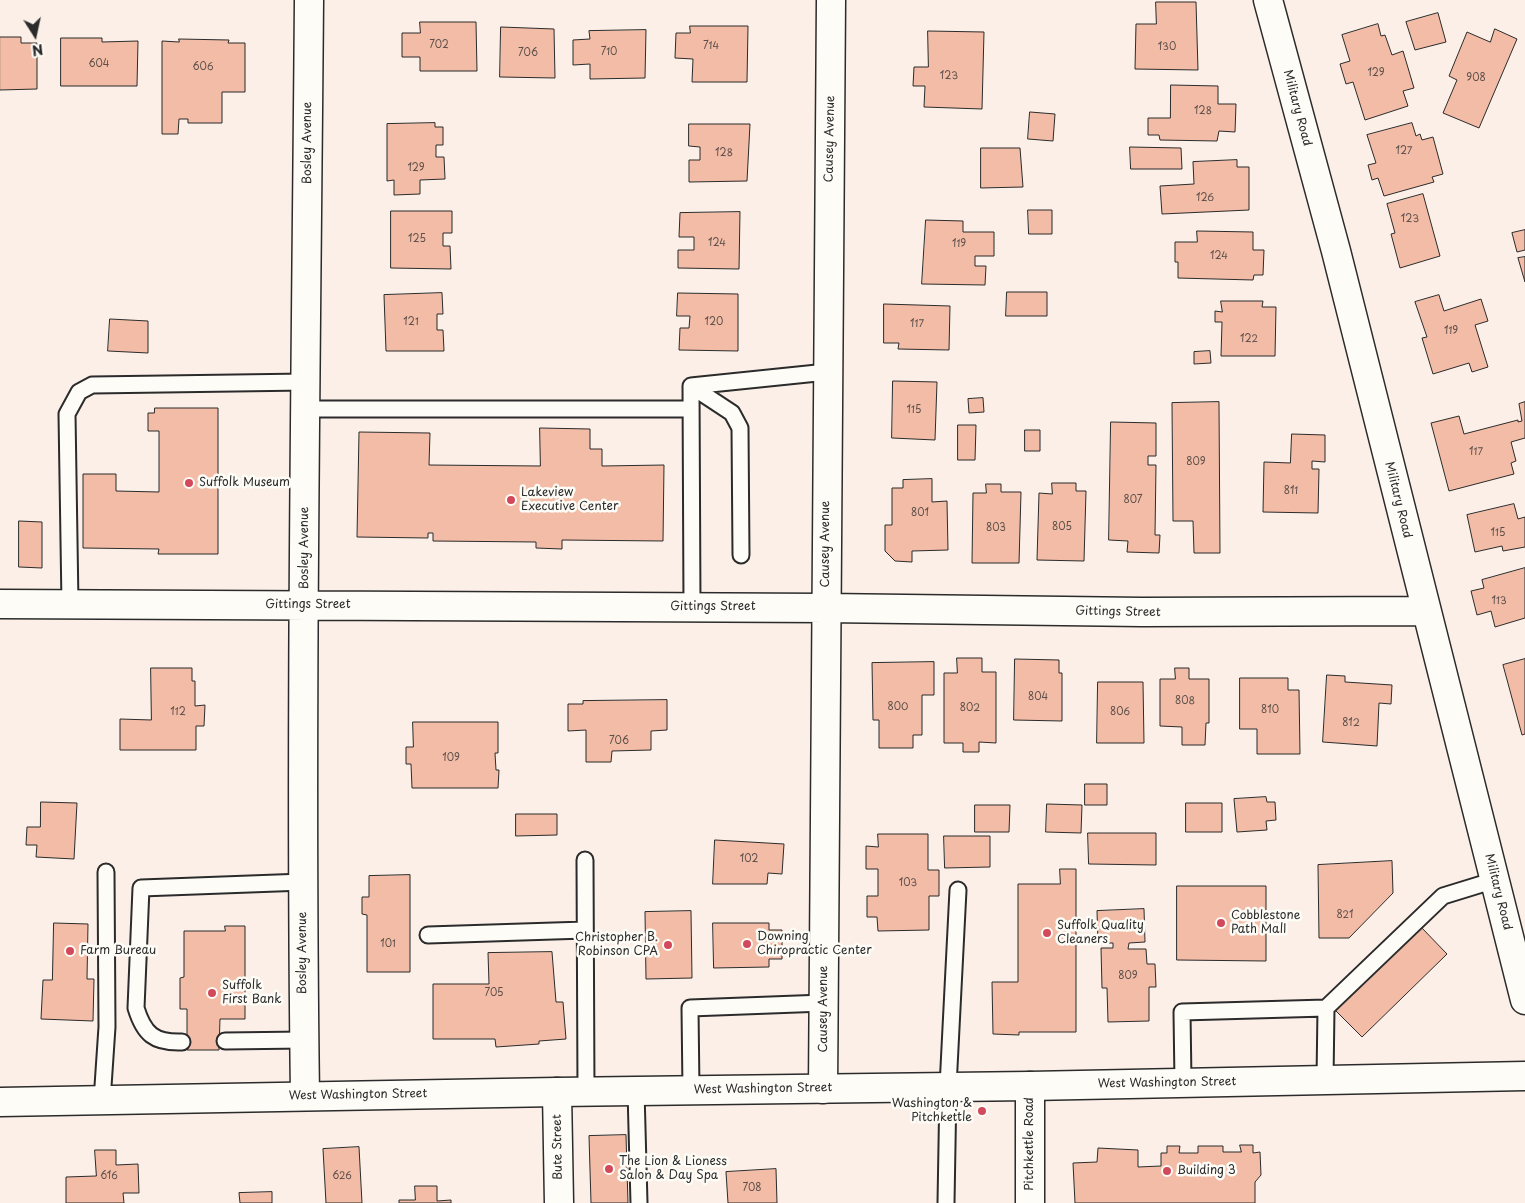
<!DOCTYPE html>
<html>
<head>
<meta charset="utf-8">
<style>
  body { margin:0 }
  #map { position:relative; width:1525px; height:1203px; overflow:hidden; background:#fbefe7; font-family:"Playpen Sans",sans-serif }
  canvas { display:block }
  .north { position:absolute; left:10px; top:10px; width:50px; height:50px; -webkit-text-stroke:4px #fdfcf7; paint-order:stroke; rotate:170deg; font-size:14px; font-weight:700; line-height:20px; text-align:center; color:#2b2b2b }
  .north::after { content:''; display:block; margin:auto; width:18px; height:22px; background:#2b2b2b; clip-path:polygon(50% 0,100% 100%,50% 72%,0 100%) }
</style>
</head>
<body>
<div id="map">
<canvas width="1525" height="1203"></canvas>
<div class="north">N</div>
</div>
<script>
const g = document.querySelector('canvas').getContext('2d');
g.lineJoin = 'round';
function fillPath(path, color) {
  g.fillStyle = color;
  g.fill(path, 'evenodd');
}
function trace(path, color, width, dash) {
  g.strokeStyle = color;
  g.lineWidth = width;
  g.lineCap = dash ? 'butt' : 'round';
  g.setLineDash(dash || []);
  g.stroke(path);
}
function label(font, color, halo, rows, align = 'center') {
  g.font = font + ' "Playpen Sans",sans-serif';
  g.lineWidth = 5;
  g.setLineDash([]);
  g.textBaseline = 'middle';
  g.strokeStyle = halo;
  g.fillStyle = color;
  for (const [text, x, y, turn = 0] of rows) {
    g.save();
    g.translate(x, y);
    g.rotate((+turn || 0) * Math.PI / 180);
    g.textAlign = isNaN(turn) ? turn : align;
    if (halo) g.strokeText(text, 0, 0);
    g.fillText(text, 0, 0);
    g.restore();
  }
}
const building = new Path2D(`
  M1156 2H1196L1198 70 1135 69 1136 24H1156Z
  M1438 13 1446 42 1415 50 1406 22Z
  M420 22H476L477 71H420V57H402V33H420Z
  M1378 24 1381 36 1385 35 1392 55 1403 51 1414 88 1403 91 1408 106 1365 120 1353 82 1346 84 1340 64 1350 61 1342 35Z
  M690 26H748L747 82H692L693 59 675 58 676 33H690Z
  M501 27 554 29 555 78 500 77Z
  M1495 29 1517 39 1479 128 1443 113 1457 80 1449 76 1467 32 1490 42Z
  M646 30 645 78 590 79V64L573 65V40L590 39 589 31Z
  M928 31 984 32 982 109 924 107 925 86H913L914 67H928Z
  M0 37H21V43H37V89L0 90Z
  M61 38H102V42L138 41 137 86H61Z
  M179 39 229 40 228 43H245V92H222V123H188V119H179L178 134H162V41L179 42Z
  M1171 85 1218 86V104H1236L1235 132 1219 131 1217 141 1160 140 1159 135H1148V118H1170Z
  M1030 112 1055 114 1053 141 1028 139Z
  M435 123V127H443V145H436V157H444L445 179 420 180V194L394 195V180L387 181V124Z
  M1412 123 1416 136 1420 134 1422 140 1433 137 1443 174 1432 177 1434 182 1384 196 1378 178 1372 180 1368 165 1376 163 1367 135Z
  M689 124H750L747 181 689 182V160H700V147L689 146Z
  M1130 147 1181 148 1182 169H1131Z
  M981 148H1020L1023 187 981 188Z
  M1237 160V167H1249V210L1162 214 1160 186 1194 184 1193 162Z
  M1423 194 1440 256 1400 268 1391 234 1395 233 1387 204Z
  M1028 210H1052V234H1029Z
  M391 211H452V233H443V246H450L451 269 391 268Z
  M740 212 739 269 678 268V250H694V237H679L680 213Z
  M926 220 963 221V232H994V256H975V266H986L985 285 922 284Z
  M1525 230V250L1517 252 1512 233Z
  M1197 231 1253 232V250H1264L1263 275H1254L1253 280 1178 278V262H1175V242H1197Z
  M1525 257V282L1518 258Z
  M1007 292H1047V316H1006Z
  M442 293 443 314H437V330H443L444 351H386L384 295Z
  M678 293 738 294V351L679 350 680 328H689L690 316H677Z
  M1439 295 1444 311 1481 299 1488 321 1475 325 1488 367 1472 372 1469 363 1433 374 1422 338 1427 337 1415 302Z
  M1221 301H1263L1262 307H1276L1275 356H1221L1222 322H1215V311L1222 312Z
  M884 304 950 306 949 350 898 349 899 343H884Z
  M110 319 148 321V353L108 351Z
  M1210 351 1211 363 1194 364V352Z
  M893 381 937 382 935 440 892 438Z
  M983 398 984 412 969 413 968 399Z
  M1219 402 1220 553H1194L1193 521H1173L1172 403Z
  M1525 402V438L1511 442 1516 461 1511 463 1514 474 1449 491 1431 423 1459 416 1464 434 1518 420V422L1522 421 1519 404Z
  M155 408H218V554H158L159 549 83 548V474H116V491L159 492V431H148V413H154Z
  M1111 422 1156 423V456H1148V465H1156L1155 535H1160L1159 553 1127 552 1128 541 1109 540Z
  M958 425H976L975 460H958Z
  M540 428 590 429V449H602V466L664 465 663 541 562 540V549L536 548V542L433 541V533H428V538L357 537 359 432 430 433 429 465 540 466Z
  M1025 430H1040V451H1025Z
  M1292 434 1325 435V462L1312 461V469H1319L1318 513 1263 512 1264 462 1290 463Z
  M932 479V502L947 501 948 550 912 551V562L895 561 885 551V525H892V488H903V480Z
  M1052 483H1076V491H1086L1084 561 1037 560 1039 493 1052 494Z
  M986 484H1001V492H1021L1019 563H972L973 493H986Z
  M1514 504 1518 519 1525 517V547L1503 551 1502 546 1475 552 1467 515Z
  M19 521 42 522V568L19 567Z
  M1525 568V618L1495 627 1491 611 1477 615 1471 591 1484 588 1482 580Z
  M957 658H982V672H996V743L979 742V752H963V743H944V673H957Z
  M1015 659 1059 660V673H1062V721L1014 720Z
  M1525 659V734L1522 735 1503 665Z
  M934 662V695H922V735H913V748H879V720H873L872 663Z
  M151 668H192V681H195V706L205 705 204 726H196V750H120V719L151 720Z
  M1175 668H1189V679H1209V723H1206L1205 745H1182V727L1160 726V679H1175Z
  M1327 675 1345 676V682L1392 685 1391 704 1379 703 1377 746 1323 742Z
  M1240 678H1288V690H1299L1300 754H1257V729H1240Z
  M1098 682H1143L1144 743H1097Z
  M667 700V730L651 731V750L612 751 611 762H586V730L568 731V704H583V701Z
  M413 722H498V753H495L496 770H499L498 788H412L411 764H406V747H413Z
  M1085 784H1107V805H1085Z
  M1266 797 1267 802H1275L1276 820 1266 821 1267 830 1237 832 1234 799Z
  M41 802 77 803 74 859 36 857 37 845H26L27 827H40Z
  M1186 803H1222V832H1186Z
  M1047 804 1082 805 1081 833 1046 832Z
  M975 805H1010L1009 832H975Z
  M516 814H557V835L516 836Z
  M1088 833H1156V865L1089 864Z
  M878 834H928V870H939V896H929V930L878 931 877 917H867V896H878V869H866V846L878 847Z
  M944 836H990V867L945 868Z
  M715 840 784 844 782 874 768 873 767 884H713Z
  M1392 861 1393 893 1349 938H1319L1318 865Z
  M1060 869H1076V1032H1019V1035L993 1034 992 982H1018V884H1060Z
  M410 875V972H367V915L362 914V897H369V876Z
  M1177 886H1266V961L1177 960Z
  M1144 909 1145 942 1129 943 1128 949H1146L1147 964H1155L1156 987H1149V1021L1108 1022 1107 988H1102L1101 948H1113V943H1098L1097 911Z
  M691 911 692 978 646 979 645 912Z
  M54 923 88 924 87 979H94L93 1021 41 1019 43 980H52Z
  M713 923H769V930H782V959H769V967L714 968Z
  M225 926H245V1019H220L219 1050H187V1009H180V978L184 977V931H225Z
  M1421 927 1447 954 1362 1037 1335 1010Z
  M552 952 556 1002H563L566 1039 539 1041V1044L496 1047 495 1039H433V984H489L488 953Z
  M626 1135 628 1203H591L589 1136Z
  M1240 1145H1253V1153L1260 1152 1261 1175 1255 1182V1203H1075L1073 1163 1097 1162 1098 1148 1138 1150V1167L1161 1166V1153H1167V1146H1180L1179 1153H1198V1146H1223V1152H1241Z
  M359 1147 362 1203H326L323 1149Z
  M95 1150H116V1165L138 1164 139 1193H123L124 1203H66V1177L96 1176Z
  M776 1169 777 1203H728L726 1172Z
  M415 1186H437V1201L451 1200V1203H399V1200H415Z
  M272 1192V1203H240L239 1193Z`);
const service = new Path2D(`
  M691 386 732 413 740 428 741 555
  M306 409H691
  M70 604 67 414 79 392 92 385 306 382
  M692 607 691 386 827 372
  M585 860 586 1091
  M428 935 585 930
  M225 1041 304 1040
  M182 1042C154 1043 144 1034 136 1008L141 888 304 882
  M1325 1080 1326 1008 1443 896 1495 880
  M1183 1082 1182 1012 1326 1008
  M691 1090 690 1008 824 1003
  M636 1091 639 1203
  M102 1101 107 1027 106 872
  M946 1203 948 1087 958 890`);
const minor = new Path2D(`
  M1268 0 1336 251 1525 1000
  M0 604 826 608 1142 612 1426 611
  M1030 1086V1203
  M823 1089 831 0
  M557 1092 559 1203
  M305 1096C300 731 306 365 309 0`);
const secondary = new Path2D(`
  M0 1102 557 1092 1030 1086 1525 1076`);
const markers = [
  [189,483,5,"#d1495b"],
  [511,500,5,"#d1495b"],
  [1221,923,5,"#d1495b"],
  [1047,933,5,"#d1495b"],
  [747,944,5,"#d1495b"],
  [668,945,5,"#d1495b"],
  [70,951,5,"#d1495b"],
  [212,993,5,"#d1495b"],
  [982,1111,5,"#d1495b"],
  [609,1169,5,"#d1495b"],
  [1167,1171,5,"#d1495b"]
];
const numberNames = [
  ["702",439,45],
  ["714",711,46],
  ["130",1167,47],
  ["710",609,52],
  ["706",528,53],
  ["604",99,64],
  ["606",203,67],
  ["129",1376,73],
  ["123",949,76],
  ["908",1476,78],
  ["128",1203,111],
  ["127",1404,151],
  ["128",724,153],
  ["129",416,168],
  ["126",1205,198],
  ["123",1410,219],
  ["125",417,239],
  ["124",717,243],
  ["119",959,244],
  ["124",1219,256],
  ["121",411,322],
  ["120",714,322],
  ["117",917,324],
  ["119",1451,331],
  ["122",1249,339],
  ["115",914,410],
  ["117",1476,452],
  ["809",1196,462],
  ["811",1291,491],
  ["807",1133,500],
  ["801",920,513],
  ["805",1062,527],
  ["803",996,528],
  ["115",1498,533],
  ["113",1499,601],
  ["804",1038,697],
  ["808",1185,701],
  ["800",898,707],
  ["802",970,708],
  ["810",1270,710],
  ["112",178,712],
  ["806",1120,712],
  ["812",1351,723],
  ["706",619,741],
  ["109",451,758],
  ["102",749,859],
  ["103",908,883],
  ["821",1345,915],
  ["101",388,944],
  ["809",1128,976],
  ["705",494,993],
  ["616",109,1176],
  ["626",342,1176],
  ["708",752,1188]
];
const streetNames = [
  ["Military Road",1297,108,75],
  ["Causey Avenue",830,139,-89],
  ["Bosley Avenue",308,143,-90],
  ["Military Road",1398,500,76],
  ["Causey Avenue",826,544,-90],
  ["Bosley Avenue",305,548,-90],
  ["Gittings Street",308,605],
  ["Gittings Street",713,607],
  ["Gittings Street",1118,612,1],
  ["Military Road",1498,892,76],
  ["Bosley Avenue",303,953,-90],
  ["Causey Avenue",824,1009,-90],
  ["West Washington Street",1167,1083,-1],
  ["West Washington Street",763,1089,-1],
  ["West Washington Street",358,1095,-1],
  ["Pitchkettle Road",1030,1144,-90],
  ["Bute Street",558,1147,-91]
];
const poiNames = [
  ["Suffolk Museum",199,483],
  ["Lakeview",521,493],
  ["Executive Center",521,507],
  ["Cobblestone",1231,916],
  ["Path Mall",1231,930],
  ["Suffolk Quality",1057,926],
  ["Cleaners",1057,940],
  ["Downing",757,937],
  ["Chiropractic Center",757,951],
  ["Christopher B.",658,938,"right"],
  ["Robinson CPA",658,952,"right"],
  ["Farm Bureau",80,951],
  ["Suffolk",222,986],
  ["First Bank",222,1000],
  ["Washington &",972,1104,"right"],
  ["Pitchkettle",972,1118,"right"],
  ["The Lion & Lioness",619,1162],
  ["Salon & Day Spa",619,1176],
  ["Building 3",1177,1171]
];
fillPath(building, '#f2bca6');
trace(building, '#2b2b2b', 1);
trace(service, '#2b2b2b', 19);
trace(minor, '#2b2b2b', 31);
trace(secondary, '#2b2b2b', 31);
trace(service, '#fdfcf7', 15);
trace(minor, '#fdfcf7', 28);
trace(secondary, '#fdfcf7', 28);
for (const [x, y, r, color] of markers) {
  const dot = new Path2D();
  dot.arc(x, y, r, 0, 2 * Math.PI);
  g.fillStyle = color;
  g.fill(dot);
  trace(dot, '#fdfcf7', 2);
}
label('10px', '#5d4f4a', null, numberNames);
label('12px', '#2b2b2b', '#fdfcf7', streetNames);
label('12px', '#2b2b2b', '#fdfcf7', poiNames, 'left');
</script>
</body>
</html>
